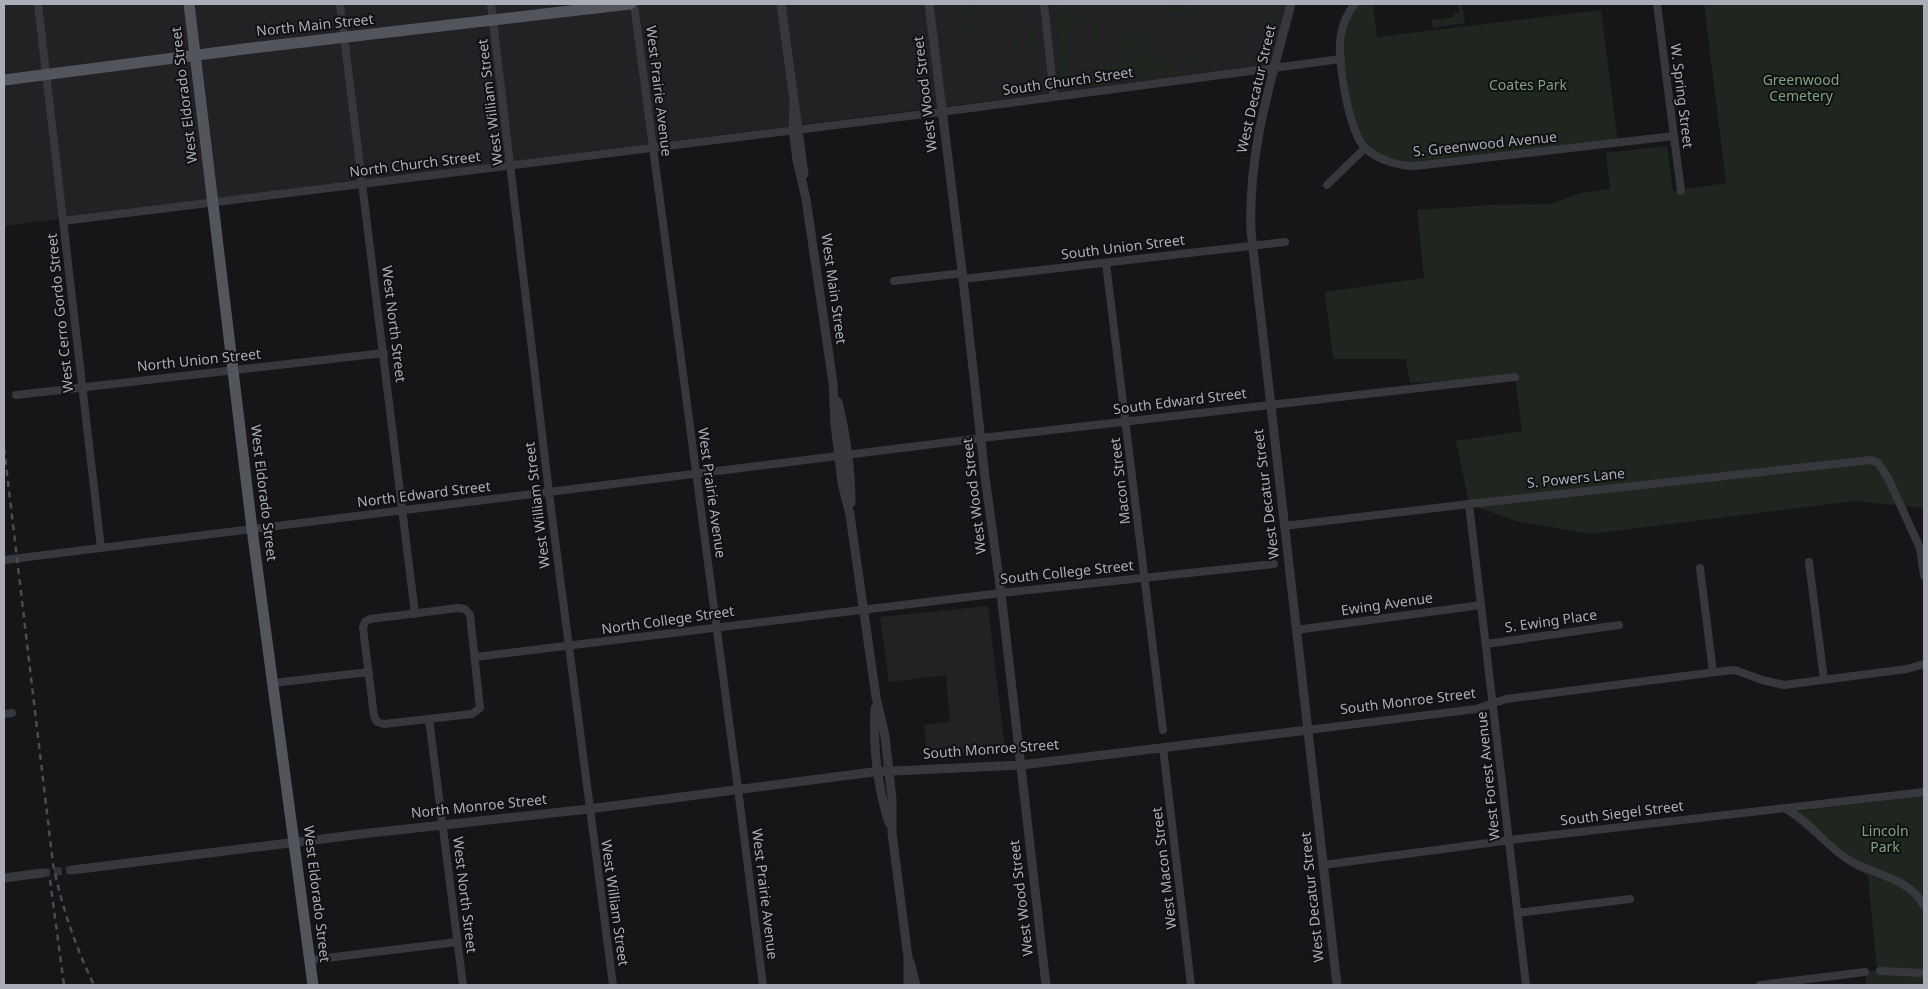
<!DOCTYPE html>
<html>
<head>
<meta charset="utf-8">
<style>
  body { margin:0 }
  #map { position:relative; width:1928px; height:989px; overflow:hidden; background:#161618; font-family:"Noto Sans",sans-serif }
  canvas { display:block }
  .frame { position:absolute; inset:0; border:5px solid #a8adb8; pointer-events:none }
</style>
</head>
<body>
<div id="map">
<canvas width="1928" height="989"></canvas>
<div class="frame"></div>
</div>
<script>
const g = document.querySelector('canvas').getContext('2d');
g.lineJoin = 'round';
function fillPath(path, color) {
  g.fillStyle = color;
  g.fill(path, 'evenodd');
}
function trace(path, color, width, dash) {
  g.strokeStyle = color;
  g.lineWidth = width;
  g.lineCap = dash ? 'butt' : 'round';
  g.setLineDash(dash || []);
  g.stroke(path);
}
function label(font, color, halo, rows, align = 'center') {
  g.font = font + ' "Noto Sans",sans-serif';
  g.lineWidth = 4;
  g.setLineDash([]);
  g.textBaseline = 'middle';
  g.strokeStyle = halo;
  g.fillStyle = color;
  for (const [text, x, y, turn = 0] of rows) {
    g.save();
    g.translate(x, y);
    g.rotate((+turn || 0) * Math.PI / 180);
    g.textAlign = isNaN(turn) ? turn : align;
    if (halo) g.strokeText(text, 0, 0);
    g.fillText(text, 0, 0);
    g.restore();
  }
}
const built = new Path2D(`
  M4 4H1288L1272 65 4 226Z
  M988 606 1005 749 927 757 924 725 950 722 946 675 889 682 880 617Z`);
const green = new Path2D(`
  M968 4H977L980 30 964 31 965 28 971 27Z
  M1054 4H1065L1066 16H1073L1074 19 1081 18 1083 15 1089 13 1090 24H1084L1081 21 1075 22 1074 25 1068 27 1073 71 1078 73 1080 82 1062 84Z
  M1170 4H1176L1178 6 1195 4 1202 60H1208L1209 63H1231L1191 67 1190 58 1198 54 1193 13 1188 12 1186 10 1178 11 1177 14 1171 15Z
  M1355 4H1373L1377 37 1601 10 1618 143 1415 166 1376 155 1358 135 1340 49 1350 11Z
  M1458 4H1462L1465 23 1433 28 1432 20 1454 17V14L1459 13Z
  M1704 4H1924V508L1855 501 1590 534 1516 521 1469 504 1456 441 1522 431 1515 377 1410 383 1406 359H1333L1325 292 1424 278 1417 210 1489 205 1549 204 1582 193 1610 189 1606 153 1667 146 1673 191 1726 183Z
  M1277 14 1263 59 1239 62 1249 58 1262 56 1266 42 1264 17Z
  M1098 23 1105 68 1120 66 1118 50H1120L1124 75 1100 79 1093 24Z
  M1030 31H1035L1040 73 1036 72 1034 50 1014 52 1012 37H1015L1017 47 1031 45Z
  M1144 33 1147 50H1143L1144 55 1127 57 1126 52H1122L1120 36 1128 35 1129 38 1137 37V34Z
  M1149 48H1152L1154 62 1168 60 1167 49H1173L1175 69 1152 72Z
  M1148 56 1150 72 1125 75 1123 60Z
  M1185 70 1182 73 1091 85 1085 83Z
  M1041 81 1042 87 954 98V97L1002 91 1003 85H1006L1007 90 1038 86V82Z
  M1041 89 1035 92 954 102V100Z
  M1924 796V985H1866L1865 972 1877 970 1868 876 1850 866 1785 813Z`);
const minorTunnel = new Path2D(`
  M42 873 72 870`);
const minor = new Path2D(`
  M38 4 101 548
  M340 4 415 614
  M491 4 549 493 613 985
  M634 4 738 789 763 985
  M1044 4 1054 96
  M1355 4C1348 12 1343 24 1341 34 1336 57 1349 132 1365 148 1378 160 1398 166 1415 166L1674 136
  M1657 4 1681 191
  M1327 185 1365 148
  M63 221 941 112 1341 59
  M1106 263 1163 730
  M963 279 1285 242
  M894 281 963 273
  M16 395 384 353
  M1469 504 1526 985
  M1284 526 1469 504 1871 460 1878 463 1888 478 1920 548 1924 576
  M4 560 982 438 1515 377
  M1809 562 1824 680
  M1700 568 1713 672
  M458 608 465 609 470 615 480 708 472 714 384 724 377 722 374 716 363 628 365 622 370 619Z
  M1296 630 1481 605
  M1486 644 1619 625
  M475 657 1001 593 1274 564
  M273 683 369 672
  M4 714 12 713
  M429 719 463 985
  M1308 730 1476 709 1506 699 1724 671 1735 670 1762 680 1784 685 1907 669 1924 664
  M1163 748 1191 985
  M1784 808C1809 820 1824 844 1847 859 1872 875 1910 877 1924 906
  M1323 865 1518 839 1924 792
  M1517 913 1630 899
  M310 960 457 942
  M1880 971 1924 973
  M1760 985 1865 972`);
const tertiary = new Path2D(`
  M781 4 804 174
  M929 4 963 279 985 477 1001 593 1046 985
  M1291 4C1271 81 1248 150 1251 231L1337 985
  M794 104 793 130 797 160 806 199 833 383 835 424 842 483 850 515 876 697 885 736 892 799V833L908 957V985
  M838 402C846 435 851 469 851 503
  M875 708C873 747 877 785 889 823
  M72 870 370 833 589 809 873 772 1021 765 1308 730
  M4 878 42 873
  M910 962 916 985`);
const primary = new Path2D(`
  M189 4 252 529 313 985
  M4 80 252 48 630 4`);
const rail = new Path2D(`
  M4 448 53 864C62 907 75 946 94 985
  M50 880 64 985`);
const streetNames = [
  ["North Main Street",315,26,-6],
  ["South Church Street",1068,82,-8],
  ["West Decatur Street",1257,89,-77],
  ["West Prairie Avenue",658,91,83],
  ["West Wood Street",926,94,-97],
  ["West Eldorado Street",185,95,-97],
  ["W. Spring Street",1681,96,83],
  ["West William Street",491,102,-97],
  ["S. Greenwood Avenue",1485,145,-6],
  ["North Church Street",415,165,-7],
  ["South Union Street",1123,248,-7],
  ["West Main Street",833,289,82],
  ["West Cerro Gordo Street",61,313,-96],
  ["West North Street",393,324,83],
  ["North Union Street",199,361,-6],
  ["South Edward Street",1180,402,-7],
  ["S. Powers Lane",1576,479,-6],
  ["Macon Street",1121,481,-97],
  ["West Eldorado Street",263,493,83],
  ["West Prairie Avenue",711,493,82],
  ["West Decatur Street",1267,494,-97],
  ["North Edward Street",424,495,-7],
  ["West Wood Street",975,496,-97],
  ["West William Street",538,505,-97],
  ["South College Street",1067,573,-6],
  ["Ewing Avenue",1387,605,-8],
  ["North College Street",668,621,-8],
  ["S. Ewing Place",1551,622,-8],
  ["South Monroe Street",1408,702,-7],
  ["South Monroe Street",991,750,-4],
  ["West Forest Avenue",1489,776,-96],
  ["North Monroe Street",479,807,-6],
  ["South Siegel Street",1622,814,-7],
  ["West Macon Street",1165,868,-97],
  ["West Eldorado Street",316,894,83],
  ["West Prairie Avenue",764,894,83],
  ["West North Street",464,895,83],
  ["West Decatur Street",1313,897,-96],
  ["West Wood Street",1022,898,-97],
  ["West William Street",614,903,82]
];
const parkNames = [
  ["Greenwood",1801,81],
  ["Cemetery",1801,97],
  ["Coates Park",1528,86],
  ["Lincoln",1885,832],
  ["Park",1885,848]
];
fillPath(built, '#222225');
fillPath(green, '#1e261f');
trace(minorTunnel, '#333438', 8, [8, 4]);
trace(minor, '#37383d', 8);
trace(tertiary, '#37383d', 9);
trace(primary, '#53555c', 11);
trace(rail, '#4a4c52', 2.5, [6, 5]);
label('14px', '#a8adb8', '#111113', streetNames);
label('14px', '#7fa381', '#111113', parkNames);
</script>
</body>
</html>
